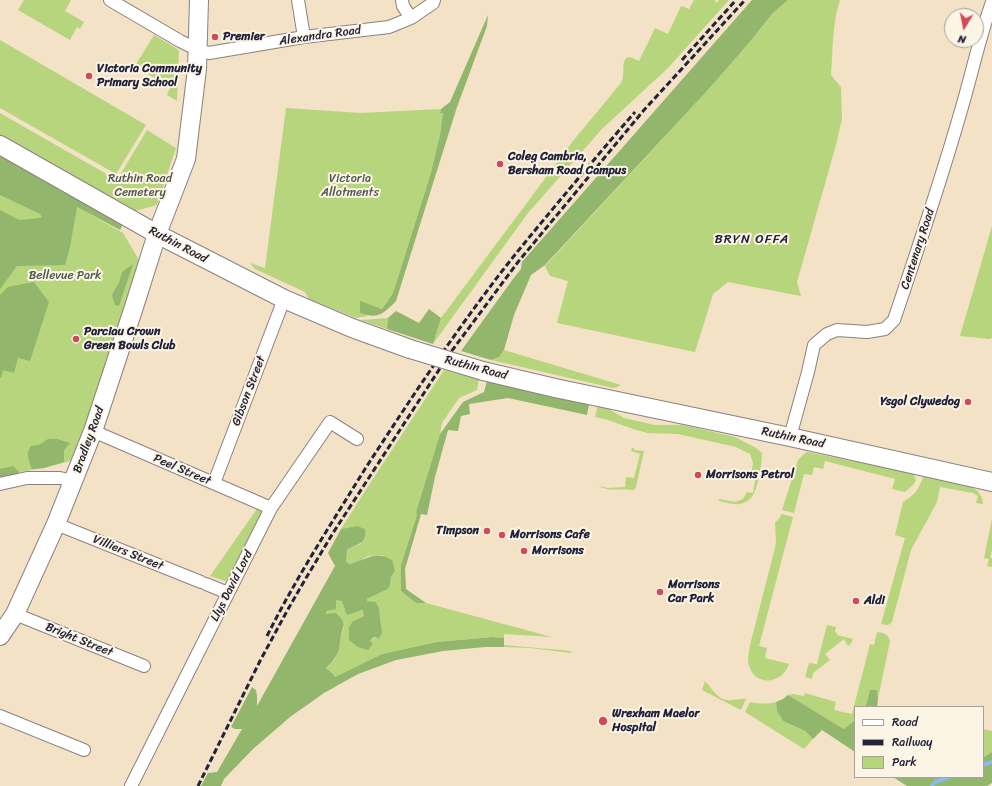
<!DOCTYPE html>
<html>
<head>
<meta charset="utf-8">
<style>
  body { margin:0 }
  #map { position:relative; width:992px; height:786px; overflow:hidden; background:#f3e2c5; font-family:Sriracha,sans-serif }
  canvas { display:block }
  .legend { position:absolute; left:854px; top:706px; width:130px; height:72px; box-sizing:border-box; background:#fcf5e5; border:1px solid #a5a1a1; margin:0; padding:5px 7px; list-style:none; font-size:12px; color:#22223b }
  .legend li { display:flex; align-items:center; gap:8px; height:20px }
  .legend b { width:20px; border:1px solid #a5a1a1 }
  .north { position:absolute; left:944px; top:8px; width:40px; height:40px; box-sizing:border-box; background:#fcf5e5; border:1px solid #a5a1a1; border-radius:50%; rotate:190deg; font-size:11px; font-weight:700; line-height:16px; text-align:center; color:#22223b }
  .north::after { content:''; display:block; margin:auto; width:14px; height:18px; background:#d1495b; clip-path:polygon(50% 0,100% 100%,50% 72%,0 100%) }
</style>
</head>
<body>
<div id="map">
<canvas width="992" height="786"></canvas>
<ul class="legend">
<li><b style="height:5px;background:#fff"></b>Road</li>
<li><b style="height:5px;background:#22223b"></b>Railway</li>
<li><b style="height:11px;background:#b7d57c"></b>Park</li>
</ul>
<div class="north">N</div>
</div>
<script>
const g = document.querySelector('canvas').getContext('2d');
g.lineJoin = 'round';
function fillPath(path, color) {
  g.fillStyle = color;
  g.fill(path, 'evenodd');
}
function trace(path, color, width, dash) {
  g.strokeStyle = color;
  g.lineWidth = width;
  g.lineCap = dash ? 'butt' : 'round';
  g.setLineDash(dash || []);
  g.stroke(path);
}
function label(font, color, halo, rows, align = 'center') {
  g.font = font + ' Sriracha,sans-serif';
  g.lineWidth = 4;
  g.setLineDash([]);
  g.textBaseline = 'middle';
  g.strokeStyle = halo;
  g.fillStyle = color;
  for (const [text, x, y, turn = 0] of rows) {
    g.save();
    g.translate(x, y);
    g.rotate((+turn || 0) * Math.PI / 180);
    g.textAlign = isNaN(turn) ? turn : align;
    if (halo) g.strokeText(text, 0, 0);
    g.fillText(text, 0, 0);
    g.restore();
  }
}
const green = new Path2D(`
  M24 0H71L65 11 84 22 80 29 77 27 70 40 18 10Z
  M694 0H715L716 3 719 0H729L668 68 602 129 528 213 433 344 441 318 573 141 621 83C622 81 623 78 623 76 624 69 622 64 626 58L630 57 639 61 655 28 668 34 681 6 689 9Z
  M788 0H840C832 24 833 50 831 75L841 87 842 119 836 145 797 282 801 296 728 282 713 294 695 352 557 323 568 281 550 276 545 266 707 91 748 44 773 13Z
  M154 35 179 50 177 101 167 95 170 88 135 66Z
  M0 40 146 125 116 174 0 108Z
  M286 108 361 113 441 109 440 112 443 113 440 135 430 176 393 293 382 309 360 302V313L368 316 356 318 309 299 305 292 255 269 250 263 265 268Z
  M0 113 117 180 147 130 176 148 157 205 131 212 0 137Z
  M0 163 123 233 139 260 87 430 70 461 44 468 0 475Z
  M992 226V338L989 339 960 336Z
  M388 318 387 329 361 320Z
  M504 350 621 385 617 387 613 388 491 360 499 357Z
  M444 370 479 379 477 390 459 398 442 423 440 434 416 512 417 515 401 565V591L416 603H426L552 637 504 634V638L492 637 437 642 382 654 335 677 332 673 326 668 335 659 339 649 341 637 344 627 326 614V611L336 600H342L345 611 347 614 364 610V616L353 621 370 641 382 633 379 608 376 602 367 601V599L388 589 390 585 391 577 395 571 383 555 368 556 358 562 349 564 345 560 347 550 352 547 361 544 357 526 341 529 367 488Z
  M598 405 607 408 624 418 655 425H683L735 437 756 448 762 453C762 462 758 488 753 495 751 499 745 503 740 504 734 505 725 502 719 501V499L735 502 743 499 747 492 753 493 756 476 751 475 753 463 750 454 736 447 678 434 648 433 636 430 605 419 595 417Z
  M632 448H634V450L644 451 636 487 634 490C622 488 610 492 598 486L609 488 625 487 626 477 634 478 640 454 631 451Z
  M807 452 913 473 916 480 913 485 905 492 892 489 895 479 825 461 823 469 814 467 812 475 804 474 794 513 782 510 798 460 804 454Z
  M924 475 971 487C978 490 983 496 983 504L976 503 978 496 973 493 940 487 937 502 911 550 892 622C889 626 886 625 881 624L905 538 895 535 903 502C917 493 918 490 924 475Z
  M259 506 261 510V515L230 577 225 581 210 576Z
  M782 514 793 517 759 646 767 648 765 658 789 664C782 684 756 687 749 666 747 659 749 652 750 645L775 548 776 541 775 522 778 520Z
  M992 519V550L990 558H992V567L987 566 989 559 984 558Z
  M827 625 836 627 835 632 837 633V635L853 639C852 642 851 644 848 646L844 639 825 654 830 660 813 673 812 679 805 677 809 663 817 664Z
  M877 632C884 633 888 634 890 641L878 699 877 690 870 691 867 702 865 707H855V720L844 729 788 695 793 694 804 696 805 693 836 702 834 710 852 714 870 644 874 645Z
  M504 645 571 651V653L530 648 504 647Z
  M705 681C711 687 717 699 727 700 733 701 740 698 746 699L741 710 702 690Z
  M750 702C759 704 766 704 776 702L777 711 783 721 805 731 813 739 804 749 745 712Z
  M983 729 992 731V752L984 757H983Z`);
const forest = new Path2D(`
  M752 0H788L773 13 748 44 707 91 545 265 531 275 514 315 504 350 499 357 491 360 461 351 513 279 521 269 522 262Z
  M488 15 487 26 457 107 396 301C384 313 378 320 360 313V301L382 309 393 293 430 176 440 135 443 113H440L441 109 450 102Z
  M0 154 123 224 120 230 77 207 70 247 65 265 17 266 0 289V210L17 219 21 220 39 218 42 217 40 214 0 195Z
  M133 264 119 306 115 305 112 295 113 293 119 283 122 272Z
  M34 282 49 302 30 361 18 358 14 373 3 370 1 378 0 377V295L8 287Z
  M429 309 441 318 433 344 387 329 388 318 396 311 419 323Z
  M487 381 589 404 587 415 508 398 469 404 470 414 461 416 458 431 448 430 435 477 427 515 421 514 405 569 406 589 426 603H416L401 591V565L417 515 416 512 440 434 463 402 484 392Z
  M48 439H57L70 443 64 450V462L44 468 32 469C29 461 25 453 31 446L39 445Z
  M13 466 19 472 17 476 0 479V469Z
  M357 526 365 529C367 545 357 543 347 550L346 561 349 564C359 562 373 553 383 556 386 556 389 559 392 560L395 571 391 577 390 585 388 589 367 599V601L376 602 379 608 382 633 379 638 374 637 370 641 373 644 368 650 358 647 349 640V627L353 621 364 616 363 610 347 615 345 611 342 601 336 600V609L326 611V614L336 613C346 623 344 624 341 636 340 641 340 645 339 649 337 657 332 662 326 668L332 673 335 677 382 654 437 642 492 637 504 638V647H485L443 651 396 660 358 674 324 693 290 717 253 749 224 779 221 786H201L208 773 217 772 242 729H235L231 727 252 687 256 690 257 696V706L335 566 328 553 341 529Z
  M870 690H877L878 699 877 707H865L867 702Z
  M788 695 844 729 855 720V752L822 730 813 739 805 731 783 721 777 711 776 702 783 699Z
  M992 752V783L987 786H907L893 777H983V757H984Z`);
const stream = new Path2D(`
  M983 765 992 762
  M932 786 935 782 950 777`);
const minor = new Path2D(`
  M110 0 180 41 198 50 209 53 304 37 389 27 411 18 433 3 434 0
  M298 0 304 37
  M402 0 403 6 411 18
  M93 431 271 508
  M790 437 808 372 814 345 827 334 837 330 867 332 885 329 894 320C917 252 940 183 960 114 971 77 979 39 992 2
  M214 483 284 299
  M0 484 27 478H60L74 481
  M56 524 201 582
  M206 584 228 593
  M15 614 144 666
  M0 716 84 750
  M131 786 271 508 330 422 357 439`);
const primary = new Path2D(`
  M0 145 157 234 284 299 352 328 410 349
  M483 371 555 388 790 437 992 482
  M0 636 15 614 56 524 93 431 134 307 157 234 186 159 197 69 199 0`);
const rail = new Path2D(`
  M682 60 736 0
  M267 636C296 578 331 524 365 469 404 409 444 348 487 291 509 261 532 234 556 205 582 174 608 143 635 112
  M198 786 260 661 287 611 306 578 333 533 448 356 518 262 644 110 745 0`);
const primaryBridge = new Path2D(`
  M410 349 483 371`);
const markers = [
  [215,37,4,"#d1495b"],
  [89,76,4,"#d1495b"],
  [500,164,4,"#d1495b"],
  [76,339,4,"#d1495b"],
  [968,402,4,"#d1495b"],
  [698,475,4,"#d1495b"],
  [487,531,4,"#d1495b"],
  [502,535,4,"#d1495b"],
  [524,551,4,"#d1495b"],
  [660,592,4,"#d1495b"],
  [856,601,4,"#d1495b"],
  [603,721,5,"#d1495b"]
];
const streetNames = [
  ["Alexandra Road",320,36,-8],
  ["Ruthin Road",178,245,28],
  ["Centenary Road",918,249,-72],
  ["Ruthin Road",476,368,15],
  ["Gibson Street",249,391,-69],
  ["Ruthin Road",793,438,12],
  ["Bradley Road",89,440,-70],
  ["Peel Street",182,470,23],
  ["Villiers Street",128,553,22],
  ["Llys David Lord",232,586,-63],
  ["Bright Street",79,640,22]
];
const poiNames = [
  ["Premier",223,37],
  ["Victoria Community",97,69],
  ["Primary School",97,83],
  ["Coleg Cambria,",508,157],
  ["Bersham Road Campus",508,171],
  ["Parciau Crown",84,332],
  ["Green Bowls Club",84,346],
  ["Ysgol Clywedog",960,402,"right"],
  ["Morrisons Petrol",706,475],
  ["Timpson",479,531,"right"],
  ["Morrisons Cafe",510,535],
  ["Morrisons",532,551],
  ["Morrisons",668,585],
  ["Car Park",668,599],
  ["Aldi",864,601],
  ["Wrexham Maelor",612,714],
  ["Hospital",612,728]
];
const parkNames = [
  ["Ruthin Road",140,179],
  ["Cemetery",140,193],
  ["Victoria",350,179],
  ["Allotments",350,193],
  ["Bellevue Park",65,276]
];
const neighbourhoodNames = [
  ["BRYN OFFA",752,240]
];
fillPath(green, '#b7d57c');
fillPath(forest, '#91b66c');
trace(stream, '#86bbf5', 3.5);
trace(minor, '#8a8280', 14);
trace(primary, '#8a8280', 20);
trace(minor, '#fff', 12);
trace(primary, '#fff', 18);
trace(rail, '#22223b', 3, [6, 3]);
trace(primaryBridge, '#8a8280', 20, []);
trace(primaryBridge, '#fff', 18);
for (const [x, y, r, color] of markers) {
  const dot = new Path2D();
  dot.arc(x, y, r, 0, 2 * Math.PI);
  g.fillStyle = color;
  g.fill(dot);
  trace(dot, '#fcf5e5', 1.5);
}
label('12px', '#22223b', '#fcf5e5', streetNames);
label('bold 12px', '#22223b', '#fcf5e5', poiNames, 'left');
label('12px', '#4f584e', '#fcf5e5', parkNames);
g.letterSpacing = '1px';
label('13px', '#22223b', '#fcf5e5', neighbourhoodNames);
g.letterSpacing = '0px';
</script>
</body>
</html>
